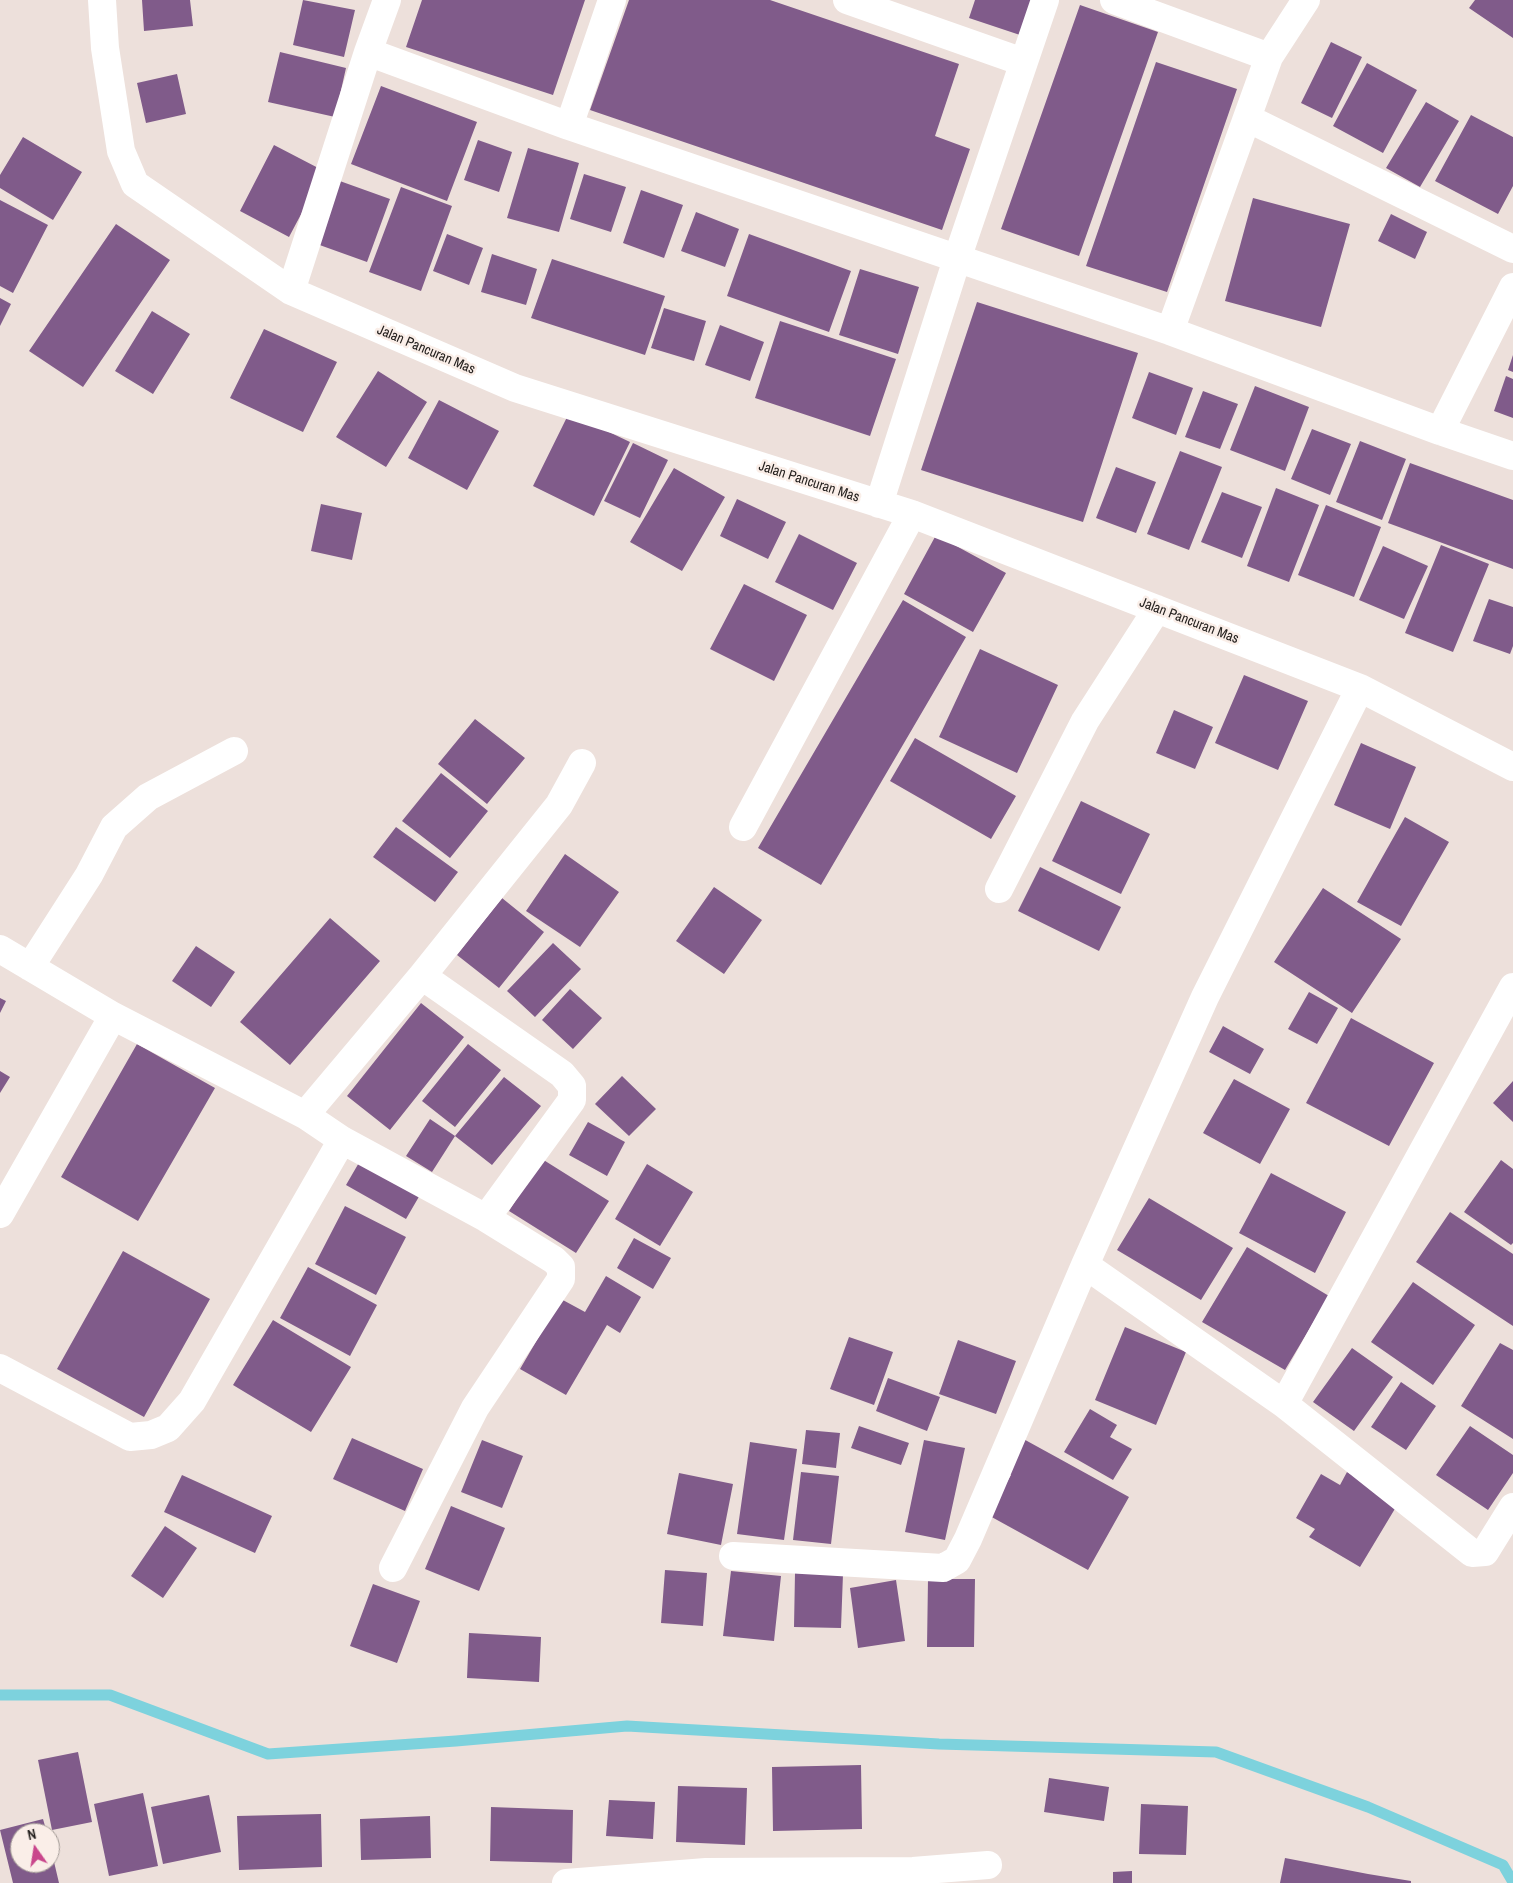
<!DOCTYPE html>
<html>
<head>
<meta charset="utf-8">
<style>
  body { margin:0 }
  #map { position:relative; width:1513px; height:1883px; overflow:hidden; background:#ede0db; font-family:"Archivo Narrow",sans-serif }
  canvas { display:block }
  .north { position:absolute; left:10px; top:1823px; width:50px; height:50px; box-sizing:border-box; background:#faeee8; border:1px solid #a49c97; border-radius:50%; rotate:347deg; font-size:14px; font-weight:700; line-height:20px; text-align:center; color:#24201e }
  .north::after { content:''; display:block; margin:auto; width:18px; height:22px; background:#c9468c; clip-path:polygon(50% 0,100% 100%,50% 72%,0 100%) }
</style>
</head>
<body>
<div id="map">
<canvas width="1513" height="1883"></canvas>
<div class="north">N</div>
</div>
<script>
const g = document.querySelector('canvas').getContext('2d');
g.lineJoin = 'round';
function trace(path, color, width, dash) {
  g.strokeStyle = color;
  g.lineWidth = width;
  g.lineCap = dash ? 'butt' : 'round';
  g.setLineDash(dash || []);
  g.stroke(path);
}
function fillPath(path, color) {
  g.fillStyle = color;
  g.fill(path, 'evenodd');
}
function label(font, color, halo, rows, align = 'center') {
  g.font = font + ' "Archivo Narrow",sans-serif';
  g.lineWidth = 5;
  g.setLineDash([]);
  g.textBaseline = 'middle';
  g.strokeStyle = halo;
  g.fillStyle = color;
  for (const [text, x, y, turn = 0] of rows) {
    g.save();
    g.translate(x, y);
    g.rotate((+turn || 0) * Math.PI / 180);
    g.textAlign = isNaN(turn) ? turn : align;
    if (halo) g.strokeText(text, 0, 0);
    g.fillText(text, 0, 0);
    g.restore();
  }
}
const stream = new Path2D(`
  M0 1695H110L268 1754 456 1741 627 1726 939 1744 1216 1752 1368 1807 1503 1865 1513 1882`);
const building = new Path2D(`
  M142 0H190L193 26 144 31Z
  M303 0 355 10 344 57 293 45Z
  M422 0H585L553 95 406 47Z
  M629 0H770L959 64 935 136 970 149 942 230 590 110Z
  M975 0H1032L1020 35 969 18Z
  M1475 0H1513V38L1469 8Z
  M1080 5 1158 32 1079 256 1001 229Z
  M1331 42 1362 57 1332 118 1301 103Z
  M280 52 346 68 335 117 268 102Z
  M1156 62 1237 89 1167 292 1086 266Z
  M1367 63 1417 90 1383 153 1333 126Z
  M177 74 186 114 146 123 137 83Z
  M381 86 477 122 447 201 351 164Z
  M1426 102 1459 121 1420 187 1386 168Z
  M1471 115 1513 137V186L1498 214 1435 181Z
  M23 137 82 172 53 220 0 188V175Z
  M478 140 512 152 499 192 464 180Z
  M274 145 324 171 289 237 240 211Z
  M528 148 579 163 559 232 507 218Z
  M584 174 626 187 611 232 570 219Z
  M337 180 390 199 367 262 314 243Z
  M401 187 452 206 421 291 369 272Z
  M641 190 683 205 664 258 623 243Z
  M1253 198 1350 224 1321 327 1225 301Z
  M0 200 48 225 13 293 0 286Z
  M696 212 739 229 725 267 681 251Z
  M1391 214 1427 232 1415 259 1378 241Z
  M116 224 170 260 83 387 29 351Z
  M447 234 483 248 469 285 433 271Z
  M749 234 851 271 829 332 727 296Z
  M492 254 537 269 526 305 481 292Z
  M552 259 665 296 645 355 531 318Z
  M860 269 919 287 898 354 839 335Z
  M0 298 11 304 0 326Z
  M977 302 1138 353 1083 522 921 470Z
  M664 308 706 321 694 361 651 348Z
  M152 311 190 334 153 394 115 371Z
  M780 321 896 359 870 436 755 398Z
  M720 325 764 342 750 381 705 365Z
  M264 329 337 362 303 432 230 398Z
  M1513 355V372L1508 370Z
  M378 371 427 402 386 467 336 437Z
  M1149 372 1193 388 1176 435 1132 418Z
  M1506 376 1513 379V418L1494 411Z
  M1255 386 1309 407 1285 471 1230 450Z
  M1203 391 1238 404 1220 449 1185 437Z
  M439 400 499 431 467 490 408 458Z
  M569 413 630 442 594 516 533 486Z
  M1312 429 1351 444 1330 495 1291 479Z
  M1360 441 1406 459 1382 520 1336 502Z
  M633 443 668 460 640 518 604 501Z
  M1180 451 1222 467 1189 550 1147 534Z
  M1410 463 1513 500V569L1388 523Z
  M1116 467 1156 482 1136 533 1096 518Z
  M674 468 725 497 682 571 630 542Z
  M1276 488 1319 505 1289 582 1247 566Z
  M1222 492 1262 507 1242 558 1201 542Z
  M737 499 786 522 768 559 720 536Z
  M321 504 362 513 352 560 311 551Z
  M1326 505 1381 527 1354 597 1298 575Z
  M799 534 857 563 833 610 775 582Z
  M936 535 1006 573 973 632 904 594Z
  M1441 545 1489 564 1453 652 1405 633Z
  M1383 546 1428 566 1404 619 1359 600Z
  M744 584 807 615 774 681 710 649Z
  M1489 599 1513 607V646L1510 654 1473 641Z
  M903 600 966 637 821 885 758 848Z
  M980 649 1058 685 1017 773 939 737Z
  M1244 675 1308 701 1278 770 1215 743Z
  M1174 710 1213 727 1195 769 1156 753Z
  M475 719 525 758 487 804 438 764Z
  M915 738 1016 796 991 839 890 781Z
  M1361 743 1416 767 1390 829 1334 805Z
  M441 773 488 811 450 858 402 821Z
  M1081 801 1150 834 1121 894 1052 861Z
  M1405 817 1449 842 1401 926 1357 902Z
  M396 827 458 872 435 902 373 857Z
  M565 854 619 892 580 947 526 911Z
  M1040 867 1121 907 1099 951 1018 911Z
  M714 887 762 920 724 974 676 941Z
  M1323 888 1401 939 1352 1013 1274 962Z
  M502 898 544 932 499 988 457 955Z
  M330 918 380 961 290 1065 240 1022Z
  M553 943 581 969 535 1017 507 991Z
  M196 946 235 972 211 1007 172 981Z
  M570 989 602 1018 573 1049 542 1020Z
  M1309 992 1338 1008 1317 1044 1288 1029Z
  M0 998 6 1001 0 1013Z
  M421 1003 464 1037 390 1130 347 1096Z
  M1351 1018 1434 1063 1389 1146 1306 1103Z
  M1223 1026 1264 1049 1250 1074 1209 1052Z
  M137 1044 215 1088 138 1221 61 1177Z
  M468 1044 501 1070 455 1127 422 1101Z
  M0 1071 10 1077 0 1093Z
  M622 1076 656 1109 629 1136 595 1104Z
  M504 1077 541 1106 492 1165 455 1136 432 1172 406 1156 430 1119 455 1136Z
  M1234 1079 1290 1109 1260 1164 1203 1133Z
  M1513 1081V1122L1493 1103Z
  M588 1122 625 1142 607 1176 569 1155Z
  M364 1154 424 1188 406 1219 346 1185Z
  M542 1159 609 1201 576 1253 509 1211Z
  M1501 1160 1513 1169V1243L1511 1245 1464 1212Z
  M647 1164 693 1192 660 1246 615 1219Z
  M1271 1173 1346 1212 1315 1273 1239 1233Z
  M1149 1198 1233 1248 1201 1300 1117 1250Z
  M345 1206 406 1237 376 1295 315 1264Z
  M1450 1212 1513 1254V1326L1416 1262Z
  M634 1238 671 1258 653 1289 617 1268Z
  M1247 1247 1329 1296 1285 1370 1202 1322Z
  M123 1251 210 1299 144 1417 57 1369Z
  M308 1267 377 1305 350 1356 280 1318Z
  M606 1276 641 1297 620 1333 607 1325 566 1395 520 1369 561 1299 585 1312Z
  M1413 1282 1475 1325 1433 1385 1371 1342Z
  M273 1320 351 1367 311 1432 233 1385Z
  M1125 1327 1186 1352 1156 1425 1095 1400Z
  M849 1337 893 1352 874 1405 830 1389Z
  M958 1340 1016 1361 996 1414 939 1394Z
  M1500 1343 1513 1350V1439L1461 1406Z
  M1352 1348 1393 1377 1354 1431 1313 1402Z
  M888 1378 940 1397 927 1431 876 1411Z
  M1401 1382 1436 1406 1406 1450 1371 1427Z
  M1090 1409 1117 1425 1110 1437 1132 1449 1113 1480 1064 1452Z
  M859 1426 909 1443 901 1465 851 1448Z
  M1470 1426 1513 1455V1473L1488 1510 1436 1475Z
  M806 1430 840 1433 836 1468 802 1464Z
  M1018 1436 1129 1497 1088 1570 988 1515 1011 1475 999 1469Z
  M352 1438 423 1469 405 1511 333 1479Z
  M482 1440 523 1456 502 1508 461 1492Z
  M924 1440 965 1448 945 1540 905 1532Z
  M750 1442 797 1449 784 1540 737 1534Z
  M801 1472 839 1476 831 1544 793 1540Z
  M1347 1472 1399 1502 1360 1567 1309 1537 1315 1529 1296 1518 1321 1474 1340 1485Z
  M679 1473 733 1484 721 1545 667 1534Z
  M182 1475 272 1516 255 1553 164 1512Z
  M451 1506 505 1528 479 1591 425 1569Z
  M165 1526 197 1548 163 1598 131 1576Z
  M665 1570 707 1573 703 1626 661 1623Z
  M731 1571 781 1576 774 1641 723 1636Z
  M795 1573 843 1574 841 1628 794 1627Z
  M928 1579H975L974 1647H927Z
  M896 1580 905 1641 858 1648 850 1588Z
  M373 1584 420 1601 397 1663 350 1646Z
  M469 1633 541 1637 539 1682 467 1678Z
  M78 1752 92 1822 52 1830 38 1760Z
  M861 1765 862 1829 773 1831 772 1767Z
  M1049 1778 1109 1787 1104 1821 1044 1812Z
  M678 1786 747 1788 745 1845 676 1842Z
  M143 1793 158 1866 109 1876 94 1804Z
  M209 1795 221 1852 163 1864 151 1807Z
  M609 1800 655 1802 653 1839 606 1836Z
  M1141 1804 1188 1806 1186 1855 1139 1854Z
  M491 1807 573 1810 572 1863 490 1861Z
  M321 1814 322 1867 239 1870 237 1816Z
  M430 1816 431 1858 361 1860 360 1819Z
  M43 1819 47 1833H20V1863H50L51 1849 59 1883H13L0 1830Z
  M1285 1858 1368 1874 1411 1881V1883H1280Z
  M1132 1871V1883H1113V1872Z`);
const street = new Path2D(`
  M102 0 105 48 121 151 135 184 291 291 515 388 912 514 1360 688 1513 767
  M847 0 1023 62
  M1114 0 1269 57
  M368 52 569 126 1170 331 1440 431 1513 456
  M1247 118 1513 249
  M569 126 612 0
  M291 291 368 52 387 0
  M1170 331 1269 57 1306 0
  M1440 431 1513 287
  M879 504 957 259 1045 0
  M743 827 912 514
  M999 889 1085 721 1157 609
  M0 949 113 1016 305 1115 342 1140 486 1218 554 1260 561 1267V1279L475 1408 393 1568
  M30 967 89 875 114 827 148 797 234 751
  M422 976 562 1074 572 1086V1100L486 1218
  M305 1115 422 976 559 805 582 763
  M0 1214 113 1016
  M1085 1265 1284 1404 1513 987
  M0 1368 130 1437 151 1435 168 1428 192 1401 342 1140
  M1284 1404 1472 1553 1485 1552 1513 1507
  M733 1556 943 1568 957 1560 968 1539 1085 1265 1205 997 1360 688
  M566 1883 706 1872 913 1871 988 1865`);
const streetNames = [
  ["Jalan Pancuran Mas",426,350,23],
  ["Jalan Pancuran Mas",809,482,18],
  ["Jalan Pancuran Mas",1189,621,21]
];
trace(stream, '#7dd2dd', 11);
fillPath(building, '#805b8a');
trace(street, '#fff', 28);
label('14px', '#24201e', '#faeee8', streetNames);
</script>
</body>
</html>
